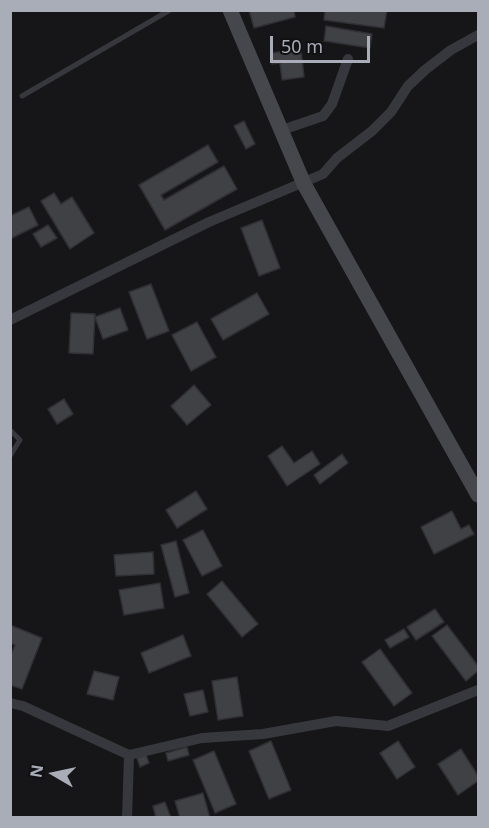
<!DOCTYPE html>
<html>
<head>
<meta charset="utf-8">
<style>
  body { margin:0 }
  #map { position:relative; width:489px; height:828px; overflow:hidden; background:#161618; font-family:"Noto Sans",sans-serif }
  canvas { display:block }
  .frame { position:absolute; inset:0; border:12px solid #a8adb8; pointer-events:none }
  .north { position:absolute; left:24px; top:744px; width:60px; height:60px; -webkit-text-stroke:4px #111113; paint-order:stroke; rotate:279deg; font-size:16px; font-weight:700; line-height:24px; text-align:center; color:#a8adb8 }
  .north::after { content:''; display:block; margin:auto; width:21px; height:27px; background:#a8adb8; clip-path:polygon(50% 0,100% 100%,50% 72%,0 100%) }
  .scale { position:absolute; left:270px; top:36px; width:100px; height:27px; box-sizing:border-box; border:3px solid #a8adb8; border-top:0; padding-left:8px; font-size:18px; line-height:21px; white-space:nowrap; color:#a8adb8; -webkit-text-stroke:4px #111113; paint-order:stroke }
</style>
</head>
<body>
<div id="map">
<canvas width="489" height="828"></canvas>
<div class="frame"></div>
<div class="north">N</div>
<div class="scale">50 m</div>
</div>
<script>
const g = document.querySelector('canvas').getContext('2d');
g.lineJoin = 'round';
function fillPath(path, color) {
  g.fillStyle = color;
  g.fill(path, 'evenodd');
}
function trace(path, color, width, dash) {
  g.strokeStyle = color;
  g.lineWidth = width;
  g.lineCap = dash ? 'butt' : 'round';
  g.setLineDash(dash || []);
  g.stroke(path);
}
const building = new Path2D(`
  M249 10H294L295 17 254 28Z
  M325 10H387L384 28 324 20Z
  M326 26 372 34 370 48 324 41Z
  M301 49 304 77 282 80 280 63 272 64 271 53Z
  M244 121 255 144 246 149 234 126Z
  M208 145 218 162 161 195 164 200 224 166 237 189 165 230 139 185Z
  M54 193 61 204 72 197 94 233 70 249 41 201Z
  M29 207 38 225 10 239V216Z
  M262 220 280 268 259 276 241 228Z
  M48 225 57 238 41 247 33 234Z
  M151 284 169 331 147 339 129 292Z
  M257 293 269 314 223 340 211 319Z
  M120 308 128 330 103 339 95 317Z
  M71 313 95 314 93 354 69 353Z
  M197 322 216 357 191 371 172 335Z
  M194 385 211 405 187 425 171 406Z
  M64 399 73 414 57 424 48 409Z
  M282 446 294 463 312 451 320 464 287 486 268 456Z
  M342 454 348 463 320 484 314 475Z
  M196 491 207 509 177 528 166 510Z
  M452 511 461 529 469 525 474 534 434 554 421 527Z
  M203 530 222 566 202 576 183 540Z
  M176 541 189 593 175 597 161 545Z
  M153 552 154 574 116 576 114 555Z
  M222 581 258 624 242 637 207 594Z
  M160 583 164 608 124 615 119 590Z
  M435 609 444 622 416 640 407 627Z
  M10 625 42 638 22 689 10 685V657L15 645 10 643Z
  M447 625 478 666V671L466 681 432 636Z
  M404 629 409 637 390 648 385 640Z
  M183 635 191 656 149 673 141 653Z
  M380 649 412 693 394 706 362 662Z
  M94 671 119 677 113 700 87 694Z
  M237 677 243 716 218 720 212 681Z
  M203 690 208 712 190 716 184 694Z
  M271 741 291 790 269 799 249 751Z
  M398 741 415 767 397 779 380 753Z
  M187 747 189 755 168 761 166 753Z
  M461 749 478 776V781L458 795 438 764Z
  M214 751 236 804 215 813 193 760Z
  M146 755 149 763 140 767 137 758Z
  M203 793 210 818H180L175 801Z
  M165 802 171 818H156L153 806Z`);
const lane = new Path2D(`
  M22 96 170 10
  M10 430 20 440 10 456`);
const street = new Path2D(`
  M282 130 323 116 332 104 348 59
  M10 320 209 222 323 174 337 158 372 131 391 112 408 86 425 70 451 50 478 35
  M10 703 23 706 129 755 202 738 263 734 336 721 388 726 478 690
  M127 818 129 755`);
const secondary = new Path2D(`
  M230 10 304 184 478 495`);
fillPath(building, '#404145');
trace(building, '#303034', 1.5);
trace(lane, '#37383d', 5);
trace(street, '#37383d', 10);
trace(secondary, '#45474d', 15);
</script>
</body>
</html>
